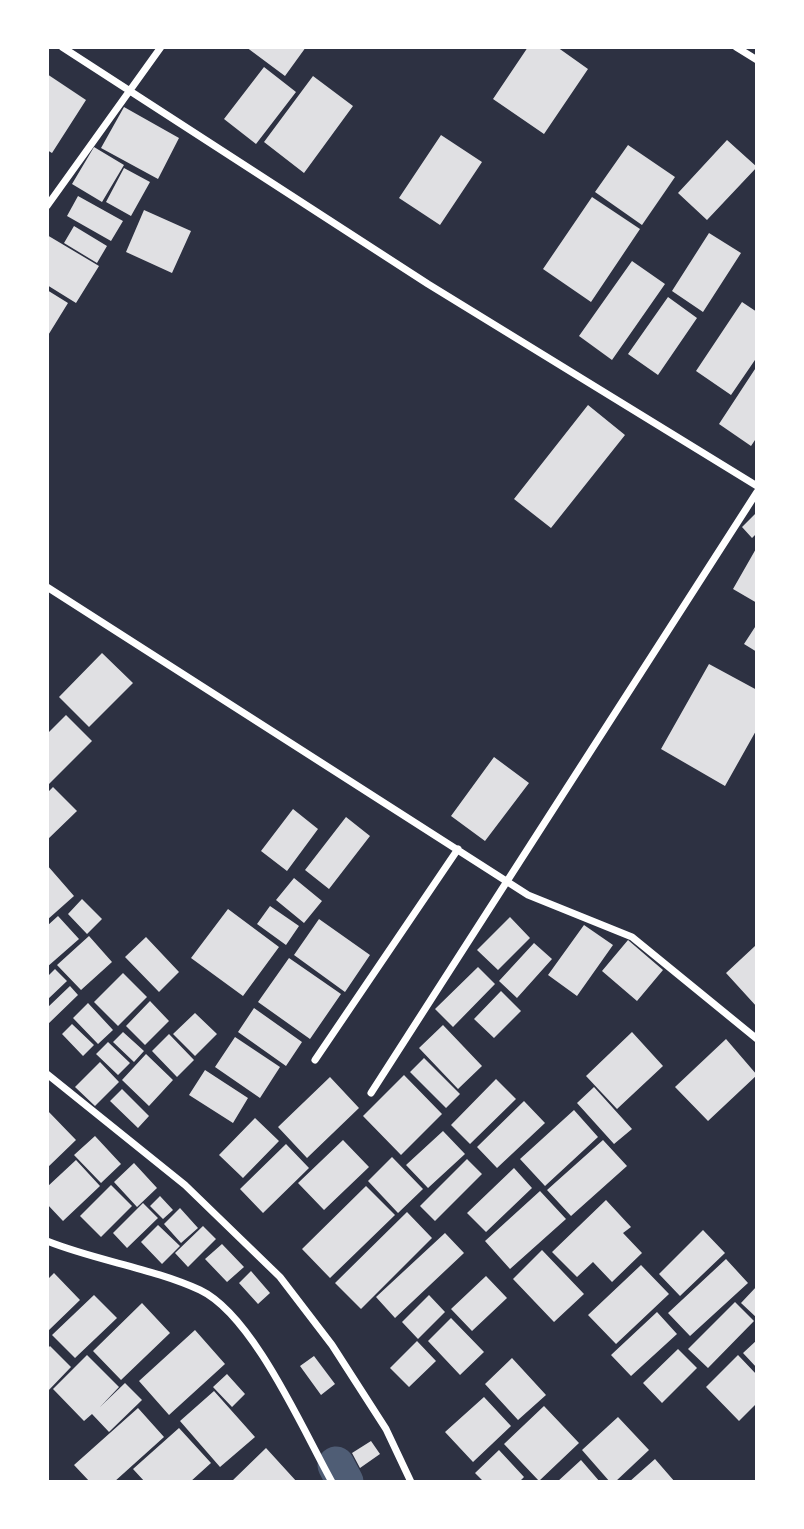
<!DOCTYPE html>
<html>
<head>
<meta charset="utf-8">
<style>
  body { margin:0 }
  #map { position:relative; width:804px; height:1529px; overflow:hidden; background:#2d3142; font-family:"DejaVu Sans",sans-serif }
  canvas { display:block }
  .frame { position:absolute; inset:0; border:49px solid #fff; pointer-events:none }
</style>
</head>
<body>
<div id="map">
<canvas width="804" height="1529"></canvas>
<div class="frame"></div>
</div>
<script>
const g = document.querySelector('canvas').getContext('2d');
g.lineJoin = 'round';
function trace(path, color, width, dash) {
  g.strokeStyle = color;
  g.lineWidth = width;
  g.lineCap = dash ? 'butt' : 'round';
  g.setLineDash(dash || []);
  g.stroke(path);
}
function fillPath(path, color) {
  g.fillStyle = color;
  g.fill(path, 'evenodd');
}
const canal = new Path2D(`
  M336 1465 345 1482`);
const building = new Path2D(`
  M246 47H306L285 76Z
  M528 47H557L588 69 544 134 493 99Z
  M264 67 296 92 256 144 224 119Z
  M47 74 86 100 52 153 47 150Z
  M313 76 353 106 304 173 264 142Z
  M124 107 179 138 158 179 101 148Z
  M441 135 482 162 440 225 399 198Z
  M727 140 757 167 707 220 678 193Z
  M628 145 675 177 642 225 595 192Z
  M94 147 124 165 102 202 72 184Z
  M124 168 150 182 131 216 106 202Z
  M78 196 123 221 111 241 67 216Z
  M592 197 640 229 591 302 543 269Z
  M144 210 191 231 172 273 126 252Z
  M74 226 107 246 97 263 64 243Z
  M709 233 741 253 703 312 672 291Z
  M47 235 99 266 76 303 47 285Z
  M632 261 665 284 612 360 579 336Z
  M47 290 68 303 47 337Z
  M668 297 697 318 658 375 628 354Z
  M742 302 757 312V357L731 395 696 371Z
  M757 366V437L751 446 719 424Z
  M588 405 625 435 551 528 514 499Z
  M757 512V533L752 538 742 527Z
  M757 547V603L733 589Z
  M757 624V652L744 644Z
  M102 653 133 683 89 727 59 697Z
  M709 664 757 690V729L725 786 661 749Z
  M66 715 92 741 47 786V734Z
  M494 757 529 783 485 841 451 816Z
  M53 787 77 811 47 840V793Z
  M293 809 318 829 287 871 261 851Z
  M346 817 370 836 329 889 305 870Z
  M47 865 74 896 47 920Z
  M294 878 322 901 304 923 276 900Z
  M82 899 102 919 87 934 68 914Z
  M270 906 299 926 286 945 257 924Z
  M228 909 279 947 243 996 191 958Z
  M58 916 79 939 47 967V926Z
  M510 917 530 938 498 970 477 950Z
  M319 919 370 955 345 992 294 955Z
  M584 925 613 945 577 996 548 975Z
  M89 936 112 962 81 990 57 965Z
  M146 937 179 972 159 992 125 957Z
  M628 940 663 970 637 1001 602 971Z
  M534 943 552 959 517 998 499 981Z
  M755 946 757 948V1007L726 973Z
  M289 958 341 994 310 1039 258 1002Z
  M478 967 495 984 453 1027 435 1009Z
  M55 969 67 981 47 1000V977Z
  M123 973 147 997 118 1026 94 1002Z
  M70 986 78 995 47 1025V1008Z
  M501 991 521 1011 494 1038 474 1019Z
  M150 1001 169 1021 145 1045 126 1026Z
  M88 1003 113 1030 98 1044 73 1018Z
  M254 1008 302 1042 286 1066 238 1032Z
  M195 1013 217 1034 195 1056 173 1034Z
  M72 1024 94 1045 83 1056 62 1034Z
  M443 1025 482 1066 458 1089 419 1048Z
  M123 1032 144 1051 134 1062 113 1042Z
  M632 1032 663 1066 617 1109 586 1076Z
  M169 1034 194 1060 177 1077 152 1051Z
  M235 1037 280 1067 260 1098 215 1067Z
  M726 1039 757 1075 708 1121 675 1087Z
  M108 1042 130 1063 118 1075 96 1054Z
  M146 1054 173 1080 149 1106 122 1080Z
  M424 1058 460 1094 446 1108 410 1072Z
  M100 1062 119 1082 95 1106 75 1087Z
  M205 1070 248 1098 233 1123 189 1095Z
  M404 1075 442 1114 401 1155 363 1116Z
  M330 1077 359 1108 307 1158 278 1127Z
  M496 1079 516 1099 470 1144 451 1125Z
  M594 1087 632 1129 614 1144 577 1103Z
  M122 1089 149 1116 138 1128 110 1101Z
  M524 1101 545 1123 497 1168 477 1147Z
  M47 1110 76 1140 47 1168Z
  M574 1110 598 1137 545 1186 520 1159Z
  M255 1118 279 1141 243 1178 219 1155Z
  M443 1131 465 1154 428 1188 406 1165Z
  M95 1136 121 1164 101 1183 74 1155Z
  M343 1140 369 1167 324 1210 298 1183Z
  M603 1140 627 1166 571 1216 547 1190Z
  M286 1144 309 1168 263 1213 240 1189Z
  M392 1157 423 1189 398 1213 368 1181Z
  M467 1159 482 1174 435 1221 420 1206Z
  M76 1160 100 1186 63 1221 47 1204V1187Z
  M134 1163 157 1188 137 1207 114 1182Z
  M514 1168 532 1188 486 1232 467 1213Z
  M111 1185 132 1206 101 1237 80 1216Z
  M366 1186 395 1215 330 1278 302 1249Z
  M540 1191 566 1219 510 1269 485 1241Z
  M160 1196 173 1210 163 1219 150 1206Z
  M606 1200 631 1227 623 1233 642 1253 612 1282 593 1262 577 1277 552 1252Z
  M143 1203 158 1218 127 1248 113 1233Z
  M180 1208 198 1228 181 1243 164 1224Z
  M407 1212 432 1238 361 1309 335 1283Z
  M158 1225 180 1246 162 1264 141 1242Z
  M203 1226 216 1239 188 1267 175 1253Z
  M703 1230 725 1253 680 1296 659 1274Z
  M445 1233 464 1253 395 1318 376 1297Z
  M222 1244 244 1267 227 1282 205 1259Z
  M542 1250 584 1294 554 1322 513 1279Z
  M726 1259 748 1283 690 1336 668 1313Z
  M641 1265 669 1294 616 1344 588 1315Z
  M251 1271 270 1293 258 1304 239 1283Z
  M54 1273 80 1300 49 1330 47 1280Z
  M486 1276 507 1298 472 1331 451 1309Z
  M757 1286V1318L741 1303Z
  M94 1295 117 1318 75 1358 52 1335Z
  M429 1295 445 1312 418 1339 402 1322Z
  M735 1302 754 1321 708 1368 688 1349Z
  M142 1303 170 1333 121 1380 93 1351Z
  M657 1312 677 1334 631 1376 611 1355Z
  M451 1318 484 1352 460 1375 428 1341Z
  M195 1330 225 1364 169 1415 139 1381Z
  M757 1340V1368L743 1353Z
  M417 1341 436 1361 409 1387 390 1368Z
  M50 1346 71 1367 47 1392V1349Z
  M678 1349 697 1368 662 1403 643 1383Z
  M87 1355 119 1387 100 1407 125 1383 142 1400 109 1432 92 1414 84 1421 53 1389Z
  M738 1355 757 1375V1403L739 1421 706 1387Z
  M314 1356 335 1384 321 1395 300 1366Z
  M512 1358 546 1395 518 1420 485 1384Z
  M227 1374 245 1394 232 1407 213 1387Z
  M214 1391 255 1437 220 1467 180 1421Z
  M484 1397 511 1426 473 1462 445 1432Z
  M544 1406 579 1443 539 1481 504 1444Z
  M138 1408 164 1437 114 1482H90L74 1465Z
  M618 1417 649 1450 615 1482H610L582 1450Z
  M179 1428 211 1463 190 1482H145L133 1469Z
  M371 1441 380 1454 360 1468 352 1453Z
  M266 1448 297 1482H231Z
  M499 1450 524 1477 519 1482H484L475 1473Z
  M655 1459 675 1482H629Z
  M581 1460 600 1482H557Z`);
const minor = new Path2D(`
  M62 47 428 284 757 486
  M736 47 757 60
  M47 206 161 47
  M47 587 528 895 632 937 757 1039
  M315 1060 458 849
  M47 1074 185 1185 280 1277 332 1345 386 1429 411 1482
  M371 1093 757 492
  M47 1241C97 1261 152 1268 200 1290 253 1315 303 1430 332 1482`);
trace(canal, '#4f5d75', 37);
fillPath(building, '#e0e0e3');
trace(minor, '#fff', 7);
</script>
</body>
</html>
